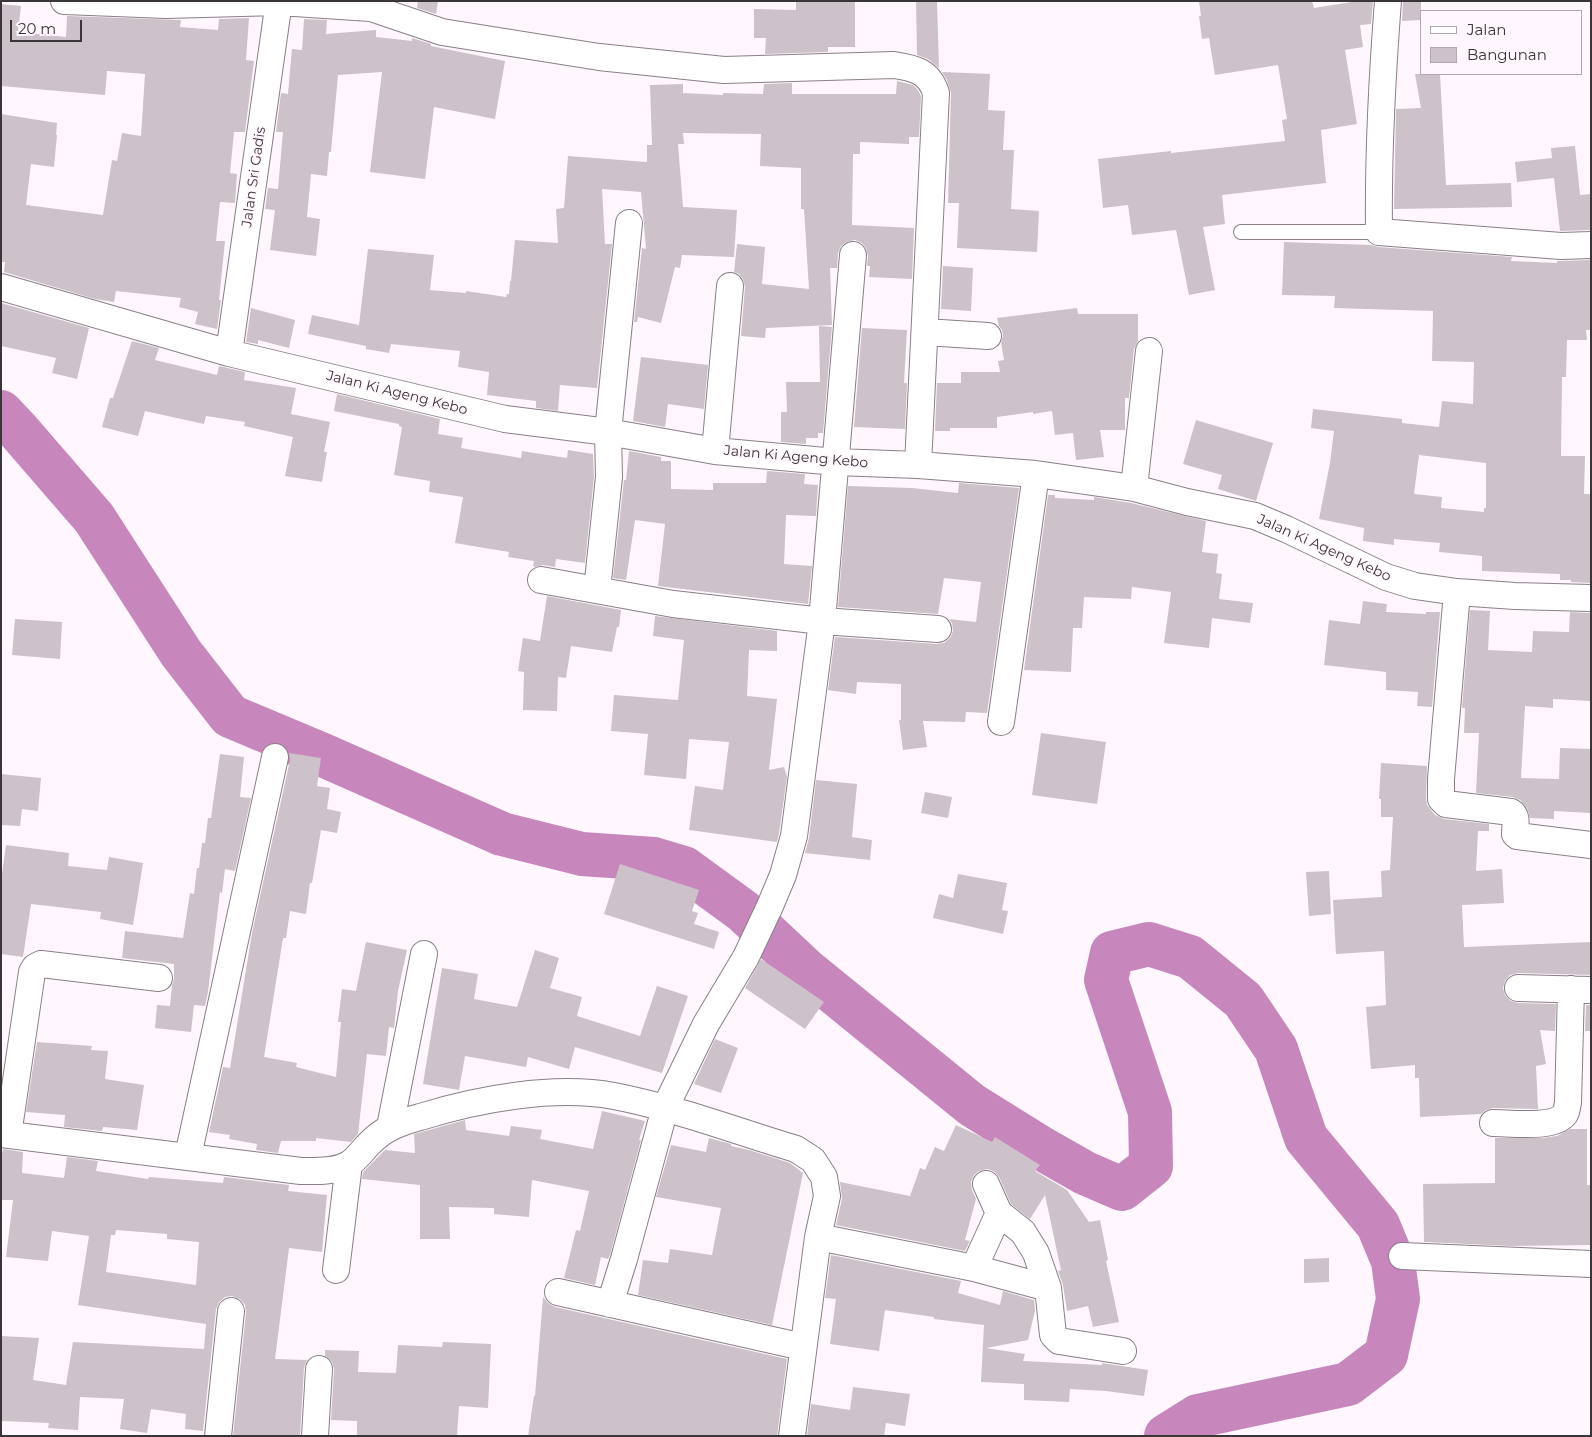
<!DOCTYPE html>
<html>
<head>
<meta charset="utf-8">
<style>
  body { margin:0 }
  #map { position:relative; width:1592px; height:1437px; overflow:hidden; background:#fff7fd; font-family:Montserrat,sans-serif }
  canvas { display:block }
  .frame { position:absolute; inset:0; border:2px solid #3a3539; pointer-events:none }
  .legend { position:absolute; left:1420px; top:10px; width:162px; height:65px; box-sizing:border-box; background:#fff7fd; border:1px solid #b0a9af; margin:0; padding:6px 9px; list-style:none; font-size:15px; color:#3a3539 }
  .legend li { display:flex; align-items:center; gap:10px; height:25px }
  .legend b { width:25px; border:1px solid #b0a9af }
  .scale { position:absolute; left:10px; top:20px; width:72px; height:22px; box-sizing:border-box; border:2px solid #3a3539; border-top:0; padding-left:6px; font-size:15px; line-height:18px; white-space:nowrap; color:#3a3539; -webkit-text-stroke:4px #fff7fd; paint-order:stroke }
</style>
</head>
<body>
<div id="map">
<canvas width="1592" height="1437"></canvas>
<div class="frame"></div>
<ul class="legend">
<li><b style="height:6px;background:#fff"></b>Jalan</li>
<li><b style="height:14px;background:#cdc1ca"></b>Bangunan</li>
</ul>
<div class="scale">20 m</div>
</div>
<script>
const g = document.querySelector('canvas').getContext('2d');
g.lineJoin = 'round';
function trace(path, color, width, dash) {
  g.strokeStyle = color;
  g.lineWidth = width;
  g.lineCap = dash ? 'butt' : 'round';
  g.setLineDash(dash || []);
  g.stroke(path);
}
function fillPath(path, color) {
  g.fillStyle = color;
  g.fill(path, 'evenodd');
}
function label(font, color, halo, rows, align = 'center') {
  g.font = font + ' Montserrat,sans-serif';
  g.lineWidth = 4;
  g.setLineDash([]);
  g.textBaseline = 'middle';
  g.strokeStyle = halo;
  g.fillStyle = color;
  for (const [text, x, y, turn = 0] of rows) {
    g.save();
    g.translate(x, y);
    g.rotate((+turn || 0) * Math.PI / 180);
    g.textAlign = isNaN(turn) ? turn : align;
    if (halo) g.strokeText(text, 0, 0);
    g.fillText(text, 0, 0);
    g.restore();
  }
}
const river = new Path2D(`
  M1 412 17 429 94 518 181 653 230 716 323 755 502 834 582 854 654 859 684 868 743 911 806 970 972 1105 1041 1148 1085 1173 1122 1189 1151 1166 1150 1112 1106 980 1112 953 1149 944 1190 957 1243 1000 1276 1049 1306 1138 1378 1225 1393 1261 1398 1299 1386 1355 1348 1384 1198 1416 1166 1436`);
const building = new Path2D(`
  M418 1H438L436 14 417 8Z
  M796 1H855V47H828V52L765 54 766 38H754V9L796 10Z
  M916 1H937L939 68 928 59 917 55Z
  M1199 1H1312L1314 8 1358 1H1373L1371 24 1360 25 1363 47 1345 50 1357 124 1321 130 1326 183 1222 195 1225 224 1203 227 1215 290 1189 295 1176 230 1132 235 1128 205 1103 208 1098 159 1171 151V153L1285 141 1282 120 1287 119 1278 65 1215 75 1209 38 1202 39 1199 16H1201Z
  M1403 1H1421V20L1402 21Z
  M1 4 21 6 18 32 66 37 67 16 181 20 180 27 218 30 219 19 249 18 246 60 254 61 245 132H234L230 173 237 174 235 203 220 202 216 241H225L219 300H221L217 329 195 324 198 312 179 307 181 298 116 291 114 302 95 299 4 272 5 262H1V114L57 123 56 135H57L54 167 31 164 26 205 103 215 112 160 117 161 122 133 141 136 145 74 107 71 105 95 1 86Z
  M304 19 327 20 326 34 376 30V37L412 41V38L431 44V46L505 61 495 119 434 107 425 179 370 172 382 72 338 75 331 152H329L327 176 311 174 307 217 320 219 316 256 270 250 275 210 265 209 268 188 278 189 283 132H276L281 93 288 94 292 49 302 50Z
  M942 72 990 74 988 110 1005 111 1003 150H1014L1011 209 1039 211 1037 252 957 248 959 203H948L951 93 947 80Z
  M1415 74H1440L1446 185 1511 183 1512 207 1394 209 1396 109 1421 108Z
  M897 81 913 85 917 89 921 96 919 137H909V144L860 142V154H853L852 225 914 228 912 279 869 277 870 266H867L868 256 866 248 862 243 855 240 846 242 841 246 838 253 837 268H830L832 325 766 328 765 338 741 336 745 287 743 279 739 274 734 272 737 244 765 247 762 284 809 289 804 209H801V168L760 166 761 134 683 133 684 144H678L683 207 737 210 734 257 682 255 680 268 675 267 661 323 638 317 637 322H634L642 248 646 249 641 192 602 189 605 244H612L597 388 560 385 558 411 536 408V401L487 395 489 372 458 367 460 351 391 344 389 353 366 349V346L308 334 312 315 359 325 368 249 434 255 430 290 466 293V291L506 297 507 294H509L510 281H511L515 240 558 243 556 209 564 208 568 156 647 162V145H652L650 85 683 84V93L723 95V93L763 94 764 84 792 83V94H896Z
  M1575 146 1580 195 1591 194V230L1560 231 1554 178 1517 182 1515 162 1552 158 1551 148Z
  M1284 242 1371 245 1378 247 1512 257 1511 261 1557 263V261L1591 260V330H1586L1587 340H1567L1566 377H1562L1561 456H1585L1584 494H1591V583L1571 582V580H1560V574L1482 571V556L1439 552 1440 543 1394 539V545L1363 541 1364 528 1319 519 1330 463 1334 431 1311 428 1313 409 1402 419V423L1439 427 1442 401 1473 404 1474 362 1432 361 1433 311 1334 308 1335 296 1282 295ZM1419 455 1486 463V508H1484V512L1441 508 1442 497 1414 494Z
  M943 266 973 268 971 311 941 309Z
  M1 303 89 328 77 379 52 373 56 358 1 346Z
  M251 308 295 320 289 348 258 340V344L246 342Z
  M1077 308 1078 314H1138V341L1134 349 1129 398H1125V430H1100L1104 457 1076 460 1073 433 1055 435 1052 411 1033 414V412L997 417V428H950V431H935L937 383H961V372H1000L998 361 1004 360 1001 343 1003 336 1002 330 999 326 997 318Z
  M819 326 832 327 823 433H818V438H806V444L781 442V412H787L786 382H820Z
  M862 328 907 330 904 383H907L905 429 854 427Z
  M132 341 159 348 155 360 217 375 219 366 245 372 244 380 296 388 291 414 330 422 324 452H327L322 482 285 476 293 437 244 426 245 422 206 416 204 424 145 411 138 436 102 427 110 398H113Z
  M641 357 708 365 704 409 668 404 665 427 633 421Z
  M337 394 440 419 438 434 463 438 461 448 521 458 522 451 567 458 568 450 593 454 594 477 585 563 556 559 555 567 543 565 535 567 533 566 534 561 508 557 509 552 455 543 463 497 429 492 430 481 394 475 402 427 399 426V424L334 411Z
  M1196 420 1273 443 1256 501 1218 489 1222 475 1183 464Z
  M629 451 661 457V461H671V489L713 490V483H766L767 471 805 474 804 484 818 485 816 516 786 515 784 564 812 566 808 604 658 586 665 524 635 520 626 580 613 578 624 480H626Z
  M959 483 1019 488 987 713 966 712 965 722 923 721 927 747 903 750 899 720H901V684L857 682 856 694 828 690 835 637 937 644 944 643 950 638 953 631 952 623 949 619 976 622 981 582 944 578 938 614 838 607 848 486 912 488 958 493Z
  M1048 495H1055V498L1094 500V497L1131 503 1206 521 1202 552 1218 554 1216 573 1222 574 1219 599 1253 603 1250 623 1212 618 1209 648 1164 643 1171 592 1132 587 1131 599 1084 597 1082 628H1073L1071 672 1024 670Z
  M547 596 621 610 619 627H617L612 652 571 646 566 678 558 677 557 711 523 710 524 672 518 671 523 638 540 641Z
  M1363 601 1387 604 1386 612 1426 614V612H1440L1432 707 1417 706 1418 692 1386 690V672L1324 665 1329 620 1360 624Z
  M1470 610 1490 611 1488 650 1532 652 1533 631 1569 632 1570 612 1591 613V701L1553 699V708L1525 706 1521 778 1559 779 1560 748 1591 749V813L1554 811V819L1530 818 1527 808 1520 800 1513 797 1476 793 1479 733H1464L1465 708H1462Z
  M655 616 777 631V651L749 650 747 696 777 699 769 770 784 767 787 777 779 833 777 842 689 830 695 786 723 790 729 742 689 739 686 779 644 775 648 734 611 731 614 695 678 700 684 640 653 636Z
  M15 619 62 622 60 659 12 655Z
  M1041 733 1106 742 1097 804 1032 795Z
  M289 753 321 758 317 786 330 788 327 809 341 812 337 833 321 830 312 883H310L306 914 290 911 286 938H283L264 1057 297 1063 296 1067 336 1077 341 1022H338L342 989 356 991 366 942 407 950 398 991 394 1028 389 1027 386 1056 367 1054 358 1134 351 1142 316 1138V1141H281L278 1153 256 1150 257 1144 229 1139 230 1135 209 1132 223 1067 230 1068 252 933 290 760Z
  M220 754 244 757 240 797 251 798 235 871 225 869 222 893 220 892 208 992 205 1006 194 1005 191 1032 155 1028 157 1005 170 1006 172 985 174 979V964L122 958 125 931 183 938 190 893 194 894 197 868H199L202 843H205L208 818H211Z
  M1381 763 1427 766 1426 799 1427 805 1435 815 1444 819 1489 824V831H1478L1476 871 1502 869 1504 903 1462 905 1464 947 1591 942V975L1518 973 1510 975 1505 981 1503 988 1505 995 1511 1001 1518 1003 1556 1004 1555 1031 1540 1030 1546 1064 1536 1066 1538 1109 1493 1108 1486 1110 1481 1114 1420 1117 1419 1078H1415V1065L1371 1069 1366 1007 1386 1005 1384 951 1336 954 1333 900 1382 897 1381 871 1390 870 1393 817H1381V799H1379Z
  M1 774 41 778 38 811 22 809 20 826 1 825Z
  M816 780 857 784 852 837 872 840 870 860 805 853 809 838Z
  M925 792 952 797 948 818 921 813Z
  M6 845 69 853 68 866 107 870 109 857 143 863 133 925 100 919 101 912 31 904 23 957 1 954V881Z
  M620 864 699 890 692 911 698 913 694 924 719 932 714 949 604 914Z
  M1329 871 1331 914 1309 916 1306 872Z
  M958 874 1007 883 1002 910 1008 911 1003 934 933 918 939 894 953 898Z
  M535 950 559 958 550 988 582 997 577 1016 640 1036 657 986 688 996 662 1073 575 1047 569 1069 528 1057 526 1067 465 1056 459 1090 423 1084 442 968 478 974 474 999 517 1007Z
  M761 959 824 1002 805 1029 745 988Z
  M1586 1005H1591V1031H1585Z
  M715 1039 738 1048 721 1093 694 1084Z
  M37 1042 92 1046 91 1050 108 1051 105 1079 144 1085 137 1130 103 1127 102 1131 64 1127 65 1115 26 1112Z
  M602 1111 645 1121 639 1140H641L610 1255 608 1259 601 1257 595 1285 564 1278 576 1230 580 1231 589 1191 532 1180 529 1217 494 1214V1208L449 1207 450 1239H420V1185L362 1179 363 1172 385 1150 415 1153 414 1134 465 1120 466 1130 509 1136 511 1126 542 1130 540 1139 593 1149Z
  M956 1125 992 1142 995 1137 1040 1165 1035 1171 1067 1190 1089 1222 1100 1220 1108 1260 1106 1261 1119 1322 1093 1327 1088 1306 1067 1311 1063 1285 1058 1271 1061 1270 1045 1195 1030 1219 1011 1204 999 1177 995 1172 988 1169 979 1171 974 1175 971 1182 972 1190 976 1199 965 1240 970 1241 965 1251 836 1225 842 1199 840 1182 910 1196 920 1168 925 1170 935 1147 944 1151Z
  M1570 1129H1587V1185H1591V1245L1511 1246 1424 1242 1423 1184 1495 1183V1138H1543L1557 1136Z
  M709 1138 731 1144V1146L749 1150 790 1163 803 1173 772 1325 638 1295 643 1260 668 1263 670 1249 712 1255 721 1208 656 1197 671 1145 706 1152Z
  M3 1149 23 1152 22 1173 64 1178 67 1157 98 1161 96 1171 148 1179 149 1177 223 1183 224 1177 289 1185 288 1191 327 1195 322 1252 289 1248 275 1359 307 1360 304 1368 300 1436H233L246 1313 245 1305 240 1299 232 1296 225 1297 219 1302 216 1309 203 1431 185 1429 186 1414 151 1409 147 1433 120 1429 124 1399 80 1397 78 1430 48 1428 49 1423 1 1421V1336L39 1338 33 1380 66 1385 73 1342 204 1349 206 1324 78 1305 89 1236 52 1231 48 1261 6 1257 13 1200H1V1159ZM116 1230 167 1234V1239L199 1242 196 1285 106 1272 111 1235H115Z
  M831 1255 961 1281 958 1293 1000 1305 1003 1291 1034 1300 1035 1311 1028 1340 986 1348 1025 1354 1023 1361 1102 1365V1363L1148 1370 1144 1396 1106 1391 1070 1389 1069 1402 1024 1400V1384L981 1382 984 1325 934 1319V1317L885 1310 879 1351 830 1344 836 1299 825 1298Z
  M1329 1258V1282L1304 1283V1259Z
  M543 1297 548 1303 555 1307 787 1359 777 1436H528L534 1396H535Z
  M443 1342 491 1344 488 1408 459 1406 457 1436H357V1421L331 1420 334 1369 332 1362 325 1356V1350L359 1351 358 1372 396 1373 398 1345 442 1347Z
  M853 1387 910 1394 905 1426 886 1423 884 1436H807L811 1404 850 1410Z`);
const lane = new Path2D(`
  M1241 232H1379`);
const street = new Path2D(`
  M64 1 166 5 279 2 371 8 442 32 599 57 724 70 894 65C914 68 929 71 936 93L918 465
  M1388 1C1382 78 1378 155 1379 232L1561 246 1591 245
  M1 287 229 353 505 419 608 432 715 451 836 462 918 465 1036 474 1134 488 1187 502 1255 516 1286 529 1386 577 1415 586 1457 592 1515 596 1591 598
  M925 332 988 336
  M229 353 279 1
  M715 451 730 286
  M1134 488 1149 351
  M541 580 673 604 822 621 938 629
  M597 590 609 477 608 432 629 223
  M1457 592 1441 779V799L1446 804 1511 812C1518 816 1515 826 1515 834L1517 836 1591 845
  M1001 722 1036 474
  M1518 988 1591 990
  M1493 1123C1510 1123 1554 1129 1565 1114 1567 1111 1567 1106 1568 1103L1571 989
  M390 1127 424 954
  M1 1134 301 1171C316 1171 335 1172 349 1164 358 1158 365 1147 373 1140 387 1127 402 1122 420 1117 478 1099 554 1085 614 1096 676 1108 736 1131 796 1149L813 1160 824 1177 827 1196 818 1237 792 1436
  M8 1135 32 972 35 967 41 964 159 978
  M188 1156 275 757
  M986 1184 999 1213 1023 1232 1036 1253 1048 1288 1053 1335 1059 1341 1123 1351
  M818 1237 974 1268 1048 1288
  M1402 1256 1591 1264
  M974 1268 999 1213
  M336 1270 349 1164
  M558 1292 803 1347
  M610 1304 624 1259 665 1108 706 1024 746 957 770 906 783 875 794 836 822 621 853 255
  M218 1436 231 1311
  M315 1436 319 1369`);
const streetNames = [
  ["Jalan Sri Gadis",254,177,-82],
  ["Jalan Ki Ageng Kebo",397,393,14],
  ["Jalan Ki Ageng Kebo",796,457,5],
  ["Jalan Ki Ageng Kebo",1324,548,24]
];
trace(river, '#c887bc', 44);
fillPath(building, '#cdc1ca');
trace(lane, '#8a7f88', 16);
trace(street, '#8a7f88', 28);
trace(lane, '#fff', 14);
trace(street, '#fff', 26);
label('14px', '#3a3539', '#fff7fd', streetNames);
</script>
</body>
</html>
